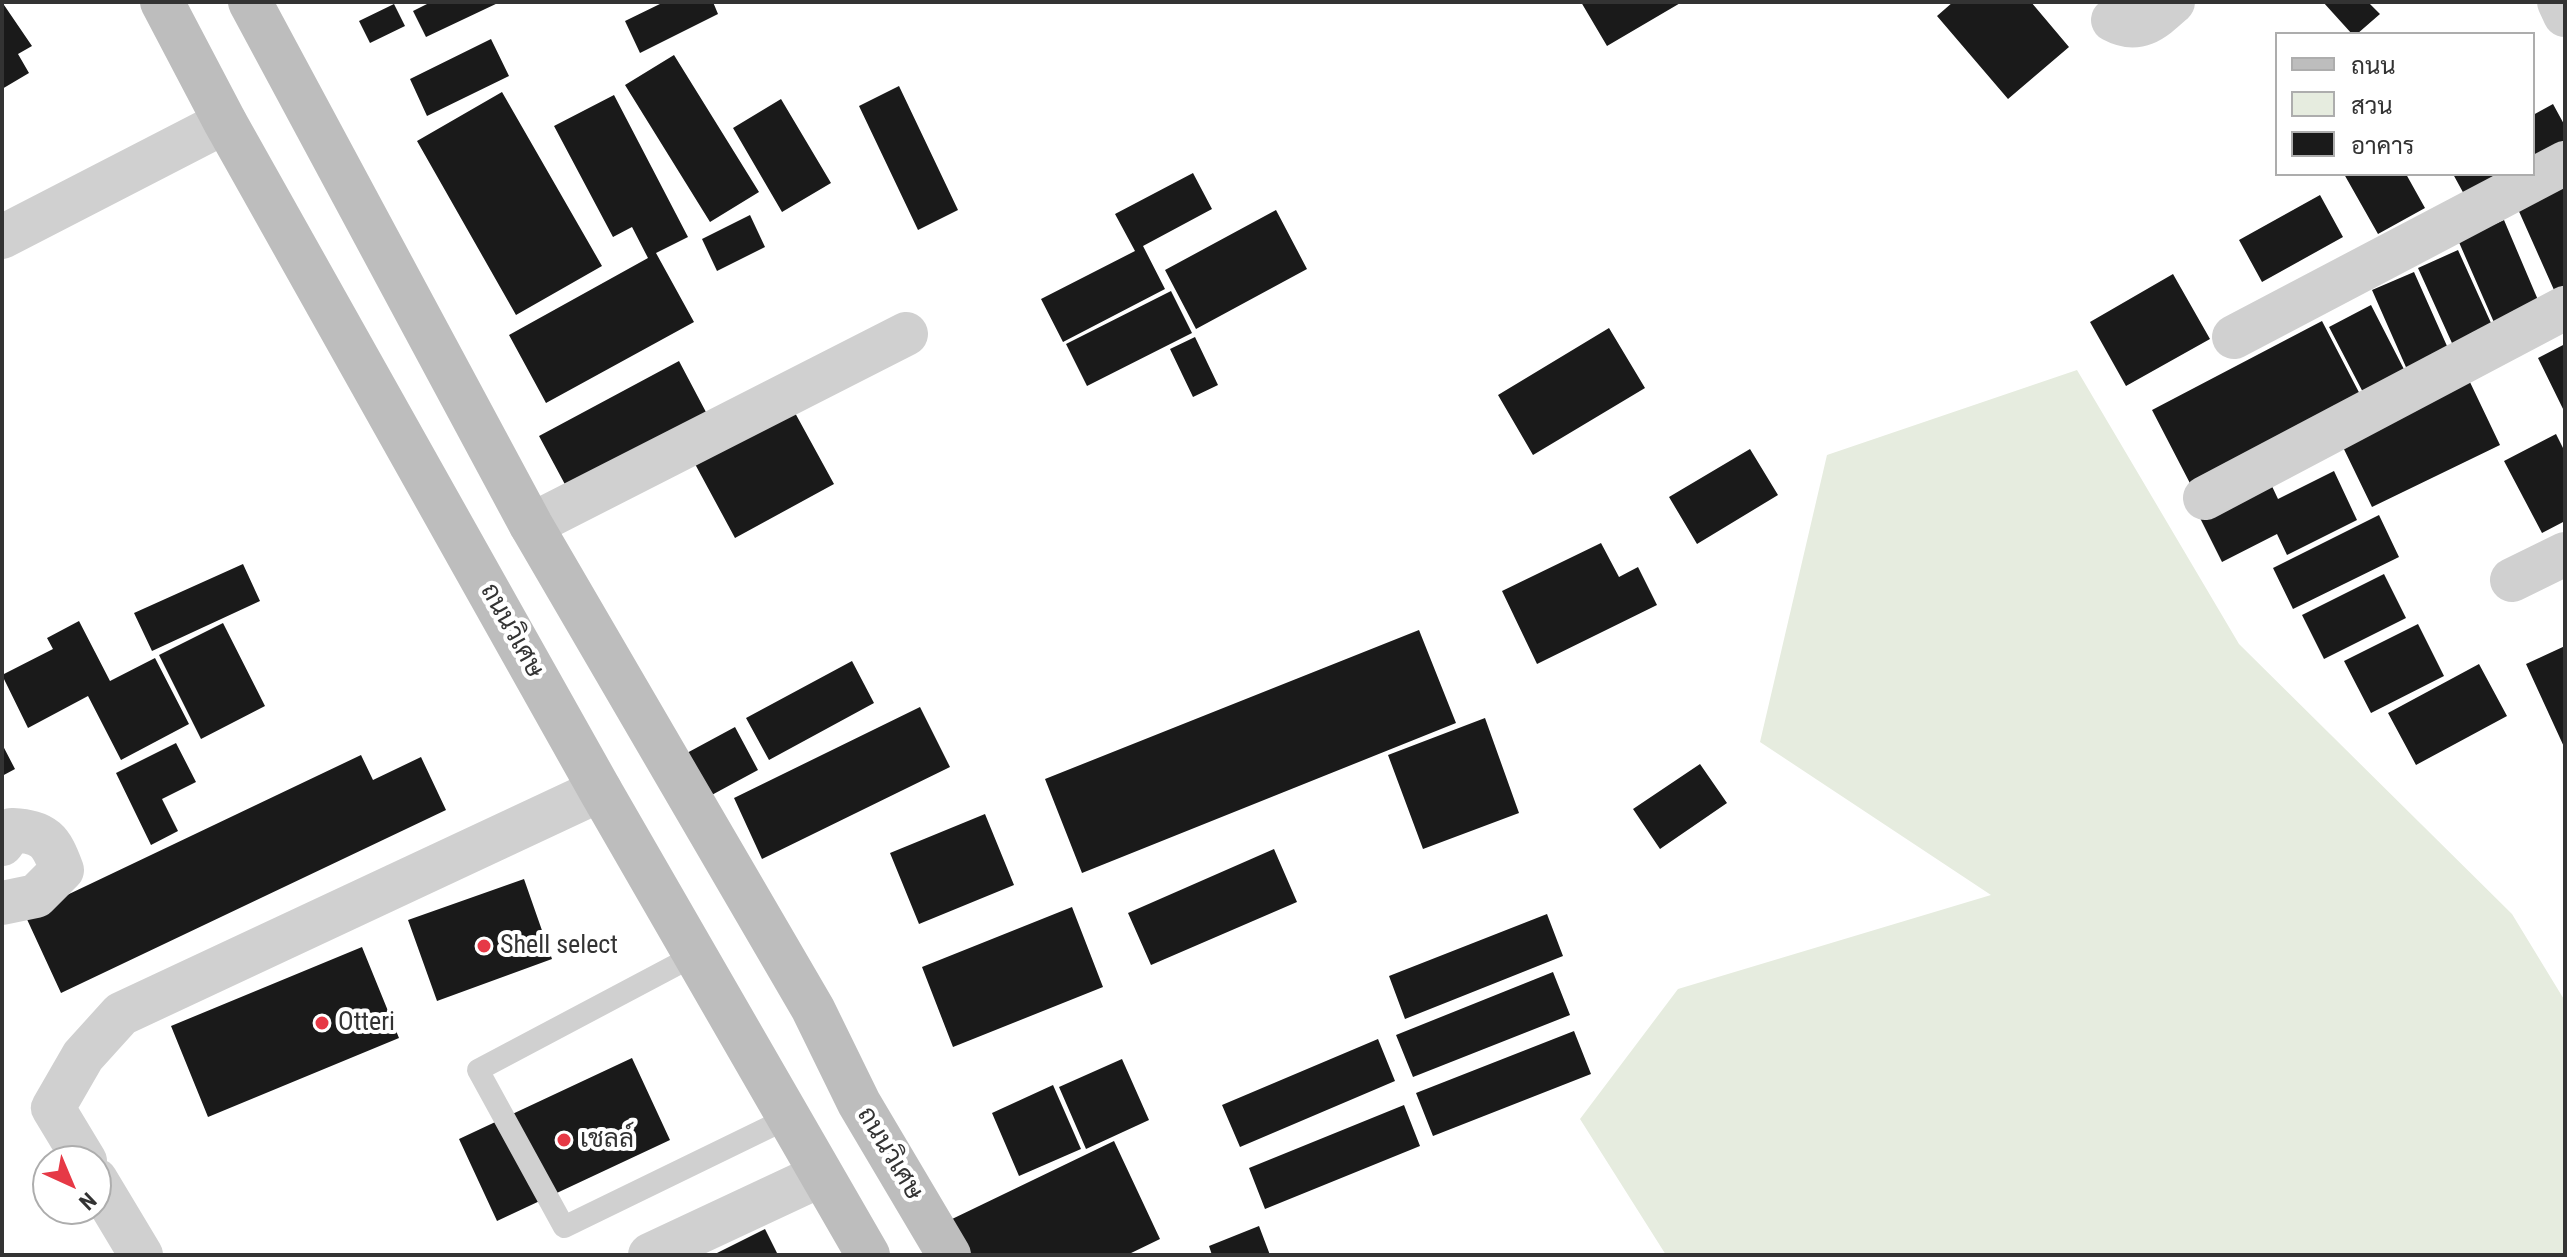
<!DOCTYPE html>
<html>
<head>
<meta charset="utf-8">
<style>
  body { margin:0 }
  #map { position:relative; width:2567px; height:1257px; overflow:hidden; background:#fff; font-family:"Roboto Condensed",Sarabun,sans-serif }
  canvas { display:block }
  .frame { position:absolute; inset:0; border:4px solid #333; pointer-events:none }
  .legend { position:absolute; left:2275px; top:32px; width:260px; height:144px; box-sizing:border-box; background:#fff; border:2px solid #adadad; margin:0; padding:10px 14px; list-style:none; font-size:24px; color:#333 }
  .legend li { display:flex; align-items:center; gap:16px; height:40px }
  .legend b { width:40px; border:2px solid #adadad }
  .north { position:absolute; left:32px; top:1145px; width:80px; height:80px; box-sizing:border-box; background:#fff; border:2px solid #adadad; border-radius:50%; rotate:136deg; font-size:22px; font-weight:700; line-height:32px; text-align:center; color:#333 }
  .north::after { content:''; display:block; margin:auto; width:28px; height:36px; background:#e63946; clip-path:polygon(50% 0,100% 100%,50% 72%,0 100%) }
</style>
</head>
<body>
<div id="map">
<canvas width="2567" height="1257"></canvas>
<div class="frame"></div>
<ul class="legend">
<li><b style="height:10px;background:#bdbdbd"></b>ถนน</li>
<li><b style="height:22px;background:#e6ecdf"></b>สวน</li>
<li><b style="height:22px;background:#1a1a1a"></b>อาคาร</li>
</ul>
<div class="north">N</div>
</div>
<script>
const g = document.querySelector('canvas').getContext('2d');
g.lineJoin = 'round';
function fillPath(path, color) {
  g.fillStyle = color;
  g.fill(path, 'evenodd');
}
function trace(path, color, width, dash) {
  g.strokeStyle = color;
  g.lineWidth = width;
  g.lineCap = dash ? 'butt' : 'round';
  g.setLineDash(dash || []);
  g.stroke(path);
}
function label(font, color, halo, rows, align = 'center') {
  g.font = font + ' "Roboto Condensed",Sarabun,sans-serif';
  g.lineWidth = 8;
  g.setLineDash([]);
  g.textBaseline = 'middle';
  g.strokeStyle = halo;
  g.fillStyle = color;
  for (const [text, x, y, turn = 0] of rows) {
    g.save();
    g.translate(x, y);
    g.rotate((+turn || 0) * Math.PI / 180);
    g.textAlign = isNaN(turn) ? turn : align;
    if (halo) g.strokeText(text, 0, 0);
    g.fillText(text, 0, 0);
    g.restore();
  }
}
const green = new Path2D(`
  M2077 370 2239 644 2512 914 2565 1001V1255H1666L1580 1119 1678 989 1991 895 1760 742 1827 455Z`);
const building = new Path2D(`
  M2 2 32 46 18 54 29 73 2 89Z
  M431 2H500L426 37 413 11Z
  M664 2H713L718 14 640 53 625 21Z
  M1581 2H1682L1607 46Z
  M1953 2H2031L2069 47 2008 99 1937 16Z
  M2323 2H2368L2380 14 2357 34H2352Z
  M394 4 405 26 370 43 359 21Z
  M491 39 509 76 427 116 410 79Z
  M674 55 759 192 710 222 625 85Z
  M899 86 958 210 918 230 859 106Z
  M502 92 602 266 516 315 417 141Z
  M614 95 688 237 656 253 694 322 546 403 509 335 648 258 632 227 613 237 554 126Z
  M781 99 831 183 782 212 733 128Z
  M2553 104 2565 126V140L2533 158V115Z
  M1193 173 1212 209 1143 246 1165 289 1063 342 1041 299 1135 251 1115 214Z
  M2344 174H2406L2425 208 2378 234Z
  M2453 174H2504L2465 196Z
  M2565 186V285L2554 290 2517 207Z
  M2320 195 2343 237 2262 282 2239 240Z
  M1276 210 1307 269 1196 329 1165 270Z
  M750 215 765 247 717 271 702 239Z
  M2504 220 2541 307 2496 327 2458 240Z
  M2458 250 2496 334 2456 352 2418 268Z
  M2414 272 2451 355 2409 374 2372 290Z
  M2173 274 2210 339 2126 386 2090 322Z
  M1171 291 1192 333 1087 386 1066 344Z
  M2371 305 2409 379 2367 400 2329 327Z
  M2322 321 2364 402 2194 491 2152 410Z
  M1609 328 1645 388 1533 455 1498 395Z
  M1195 337 1218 385 1193 397 1170 349Z
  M2565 344V413L2538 358Z
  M679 361 707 414 568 490 539 436Z
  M2468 378 2500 445 2372 507 2340 441Z
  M794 411 834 484 735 538 695 464Z
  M2556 434 2565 452V521L2542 533 2504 461Z
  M1750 449 1778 495 1697 544 1669 497Z
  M2334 471 2357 520 2287 555 2277 534 2222 562 2200 518 2270 482 2278 499Z
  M2379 515 2399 557 2293 609 2273 568Z
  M1601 543 1619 577 1638 567 1657 605 1537 664 1502 591Z
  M243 564 260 601 152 651 134 613Z
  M2384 574 2406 618 2324 659 2302 615Z
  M79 621 110 681 155 658 189 724 121 760 88 696 28 728 2 675 53 649 47 638Z
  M223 623 265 706 201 739 159 655Z
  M2418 624 2444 676 2371 713 2344 661Z
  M1419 630 1456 723 1082 873 1045 779Z
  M2565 646V749L2526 664Z
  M852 661 874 703 769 760 746 718Z
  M2479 664 2507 716 2416 765 2388 713Z
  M920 707 950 767 762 859 734 798Z
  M1485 718 1519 813 1423 849 1388 755Z
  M735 727 758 770 708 797 685 754Z
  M176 743 196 782 162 799 178 831 151 845 116 773Z
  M2 744 15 769 2 776Z
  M361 755 373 780 421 757 446 810 61 993 25 915Z
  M1700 764 1727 803 1660 849 1633 809Z
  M985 814 1014 885 919 924 890 853Z
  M1274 849 1297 902 1151 965 1128 913Z
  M524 879 552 959 437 1001 408 920Z
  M1072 907 1103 987 953 1047 922 967Z
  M1547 914 1563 956 1405 1019 1389 976Z
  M362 947 399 1038 208 1117 171 1026Z
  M1553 972 1570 1015 1413 1077 1396 1035Z
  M1574 1031 1591 1074 1433 1136 1416 1093Z
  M1378 1039 1395 1081 1240 1147 1222 1105Z
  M632 1058 670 1140 497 1221 459 1139Z
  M1122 1059 1149 1120 1086 1149 1059 1087Z
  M1053 1085 1081 1149 1019 1176 992 1113Z
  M1404 1105 1420 1146 1265 1209 1249 1168Z
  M1114 1141 1160 1239 1127 1255H967L950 1220Z
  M1259 1226 1270 1255H1212L1209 1246Z
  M765 1229 778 1255H713Z`);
const lane = new Path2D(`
  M695 955 478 1070 564 1227 788 1118`);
const street = new Path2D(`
  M2559 2 2565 15
  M2113 20C2139 34 2154 19 2173 2
  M2 237 225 122
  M2234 337 2565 163
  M2205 498 2565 308
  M531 525 906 334
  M2512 580 2565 554
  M2 844 12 830C45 832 51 840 62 870L36 896 2 903
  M85 1161 53 1108 83 1056 121 1014 600 790
  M96 1180 141 1255
  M650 1255 821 1175`);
const secondary = new Path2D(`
  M162 2 225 122 600 790 868 1255
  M250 2 531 525 813 1009 859 1103 949 1255`);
const markers = [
  [484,946,8,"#e63946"],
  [322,1023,8,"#e63946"],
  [564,1140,8,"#e63946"]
];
const streetNames = [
  ["ถนนวิเศษ",511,631,61],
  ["ถนนวิเศษ",889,1154,59]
];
const poiNames = [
  ["Shell select",500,946],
  ["Otteri",338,1023],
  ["เชลล์",580,1140]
];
fillPath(green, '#e6ecdf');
fillPath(building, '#1a1a1a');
trace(lane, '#d0d0d0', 22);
trace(street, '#d0d0d0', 44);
trace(secondary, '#bdbdbd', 44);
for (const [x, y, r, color] of markers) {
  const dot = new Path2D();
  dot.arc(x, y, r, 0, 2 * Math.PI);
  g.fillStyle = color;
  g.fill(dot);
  trace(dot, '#fff', 3);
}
label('26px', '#333', '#fff', streetNames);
label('26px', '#333', '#fff', poiNames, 'left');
</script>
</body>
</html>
